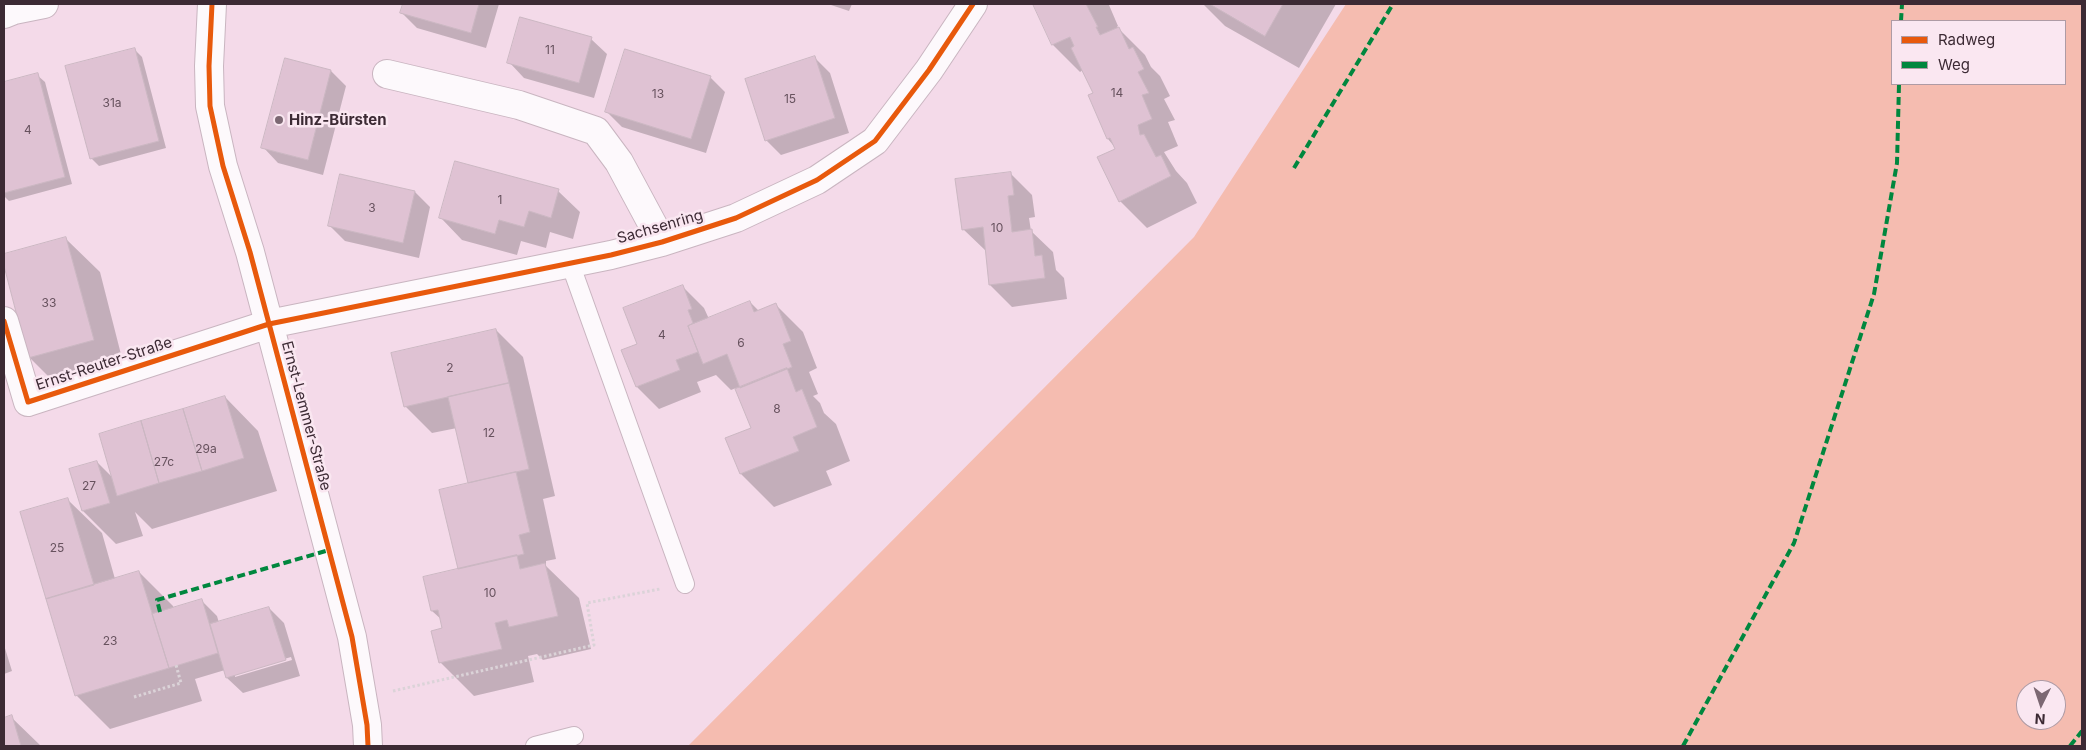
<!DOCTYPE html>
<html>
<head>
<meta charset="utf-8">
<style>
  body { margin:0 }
  #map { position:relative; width:2086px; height:750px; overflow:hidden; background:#f4dae9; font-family:Inter,sans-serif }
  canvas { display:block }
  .frame { position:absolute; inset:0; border:5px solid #3c2a34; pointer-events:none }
  .legend { position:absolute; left:1891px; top:20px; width:175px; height:65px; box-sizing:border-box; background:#fae7f1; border:1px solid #ae9ba5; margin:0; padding:6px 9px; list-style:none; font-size:15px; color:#3c2a34 }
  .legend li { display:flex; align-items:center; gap:10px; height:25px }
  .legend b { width:25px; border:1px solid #ae9ba5 }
  .north { position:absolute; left:2016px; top:680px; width:50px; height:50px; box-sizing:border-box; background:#fae7f1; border:1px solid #ae9ba5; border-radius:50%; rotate:184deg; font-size:14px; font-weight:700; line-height:20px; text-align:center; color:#3c2a34 }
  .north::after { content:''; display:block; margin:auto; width:18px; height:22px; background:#7c6873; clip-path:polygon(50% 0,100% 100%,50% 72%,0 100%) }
</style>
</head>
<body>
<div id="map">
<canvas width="2086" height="750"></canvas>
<div class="frame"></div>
<ul class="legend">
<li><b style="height:6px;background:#e8590c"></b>Radweg</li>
<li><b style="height:6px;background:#00873e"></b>Weg</li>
</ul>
<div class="north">N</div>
</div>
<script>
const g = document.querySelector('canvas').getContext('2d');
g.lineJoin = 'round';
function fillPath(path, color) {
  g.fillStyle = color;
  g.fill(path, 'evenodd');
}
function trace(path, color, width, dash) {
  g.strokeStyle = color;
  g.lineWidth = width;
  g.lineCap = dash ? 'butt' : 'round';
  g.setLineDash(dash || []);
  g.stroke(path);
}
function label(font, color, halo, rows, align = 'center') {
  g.font = font + ' Inter,sans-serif';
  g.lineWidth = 5;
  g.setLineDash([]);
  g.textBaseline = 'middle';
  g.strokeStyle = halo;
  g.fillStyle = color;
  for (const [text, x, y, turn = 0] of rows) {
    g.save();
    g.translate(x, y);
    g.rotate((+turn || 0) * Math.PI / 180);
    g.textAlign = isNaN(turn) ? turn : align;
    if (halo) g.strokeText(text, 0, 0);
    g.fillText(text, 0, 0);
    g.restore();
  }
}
const green = new Path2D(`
  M1346 4H2082V746H688L1194 237ZM1892 21H2065V84H1892ZM2026 690H2056V720H2026Z`);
const shadow = new Path2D(`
  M404 4H499L486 48 417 28 402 13Z
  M828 4H852L849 11Z
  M1034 4 1109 5 1118 26 1117 27 1145 55 1151 67 1160 76 1170 96 1164 99 1175 120 1168 122 1178 146 1164 152 1176 171 1187 183 1197 203 1147 228 1120 201 1117 150 1108 139 1089 95 1094 93 1083 70 1080 72 1053 45Z
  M1203 4H1336L1299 68 1225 26Z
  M591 39 607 54 594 98 524 78 509 62Z
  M134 49 142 57 166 148 99 166 91 158Z
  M815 58 830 73 849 133 781 155 766 140Z
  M286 59 331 71 346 86 323 175 278 163 263 147Z
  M37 75 45 82 72 184 9 201 4 196V84Z
  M710 77 725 92 706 153 622 127 607 112Z
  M1010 173 1032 195 1035 217 1029 218 1031 231 1053 252 1056 270 1064 278 1067 299 1012 307 990 285 986 251 963 229Z
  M341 175 415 192 430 207 419 258 345 241 330 226Z
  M558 191 580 212 573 239 550 232 546 248 521 241 517 255 462 240 441 218Z
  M66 239 100 272 126 374 63 391 29 357 4 255Z
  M682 286 704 308 709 319 750 302 759 311 776 305 803 332 817 368 809 372 818 394 813 396 820 403 824 413 836 424 850 461 826 471 832 485 774 507 741 474 752 429 736 388 731 390 716 375 697 382 701 392 659 409 637 387 623 350 639 344Z
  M496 330 523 357 555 496 543 499 556 559 546 561V566L579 598 591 649 543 660 537 654 528 656 534 682 474 696 440 662 444 629 442 620 432 611 459 570 470 484 457 428 432 433 405 406Z
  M225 397 258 431 277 491 152 529 135 512 143 536 116 544 83 511 97 462 114 479Z
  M68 500 102 533 115 579 139 572 173 606 174 609 202 601 217 616 219 623 269 608 284 623 300 676 243 693 227 678 225 670 195 679 202 701 110 729 76 695ZM291 657 292 660 235 677V674Z
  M4 645 12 671 4 674Z
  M11 717 41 746H4V719Z`);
const building = new Path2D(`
  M403 4H479L471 33 400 13Z
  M1033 4H1086L1098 27H1096L1100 35 1119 27 1129 49 1133 47 1144 69 1138 72 1149 93 1142 95 1152 119 1138 125 1140 135 1144 134 1156 157 1161 155 1171 176 1119 202 1097 157 1115 149 1110 138 1107 139 1088 95 1093 93 1071 48 1074 46 1070 37 1052 45Z
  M1210 4H1283L1265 36Z
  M520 17 592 37 579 83 507 63Z
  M135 48 159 141 90 159 65 66Z
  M625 49 711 76 691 139 605 112Z
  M815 56 835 118 765 141 745 79Z
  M285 58 331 70 308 160 261 148Z
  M38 73 65 177 4 193V82Z
  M455 161 559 189 551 218 529 211 524 227 499 220 495 234 439 218Z
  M1011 172 1014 195 1008 196 1012 232 1032 229 1035 256 1042 255 1045 278 989 285 983 227 962 230 955 179Z
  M340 174 415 191 403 243 328 226Z
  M66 237 94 340 28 358 4 266V254Z
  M683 285 692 309 688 310 693 323 688 326 698 352 676 360 680 370 636 387 621 350 637 344 623 308Z
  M750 301 754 312 776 303 791 341 783 344 792 367 740 388 727 354 703 364 688 326Z
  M496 329 509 383 404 407 391 353Z
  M787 368 796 392 802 389 817 427 793 437 799 451 740 474 725 438 751 428 735 389Z
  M509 383 529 469 468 483 448 397Z
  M225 396 244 458 202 471 183 409Z
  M183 409 202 471 159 483 141 421Z
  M141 421 159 483 117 496 99 434Z
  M97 461 110 503 82 511 69 469Z
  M516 472 530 532 519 535 524 554 458 569 439 490Z
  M68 498 94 585 46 599 20 512Z
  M517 555 520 569 545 563 558 616 509 627 507 620 495 623 502 649 439 663 431 631 442 628 438 610 431 611 423 577Z
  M139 571 169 668 75 696 46 599Z
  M202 599 218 653 169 668 152 614Z
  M269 607 286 660 226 678 210 624Z
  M12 715 21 746H4V718Z`);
const path = new Path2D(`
  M393 691 594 645 587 603 660 589
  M134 697 181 683 176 665`);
const lane = new Path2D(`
  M570 263 685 584
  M535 746 574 736`);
const street = new Path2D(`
  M212 4 209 66 210 106 223 166 250 252 352 637 367 725 368 746
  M4 14 14 10 44 4
  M387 74 519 105 596 131 619 162 662 242
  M4 321 28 402 269 324 611 255 662 242 736 218 817 180 875 141 929 70 973 4`);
const quiet = new Path2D(`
  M1901 21 1902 4
  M1294 168 1393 4
  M160 612 157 600 329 550
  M1683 746 1794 543 1874 294 1897 163 1899 84
  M2070 746 2082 731`);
const cycleway = new Path2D(`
  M212 4 209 66 210 106 223 166 250 252 352 637 367 725 368 746
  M4 321 28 402 269 324 611 255 662 242 736 218 817 180 875 141 929 70 973 4`);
const markers = [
  [279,120,5,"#7c6873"]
];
const numberNames = [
  ["11",550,50],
  ["14",1117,93],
  ["13",658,94],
  ["15",790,99],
  ["31a",112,103],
  ["4",28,130],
  ["1",500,200],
  ["3",372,208],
  ["10",997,228],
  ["33",49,303],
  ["4",662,335],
  ["6",741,343],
  ["2",450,368],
  ["8",777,409],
  ["12",489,433],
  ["29a",206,449],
  ["27c",164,462],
  ["27",89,486],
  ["25",57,548],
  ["10",490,593],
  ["23",110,641]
];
const poiNames = [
  ["Hinz-Bürsten",289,120]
];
const streetNames = [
  ["Sachsenring",660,227,-16],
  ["Ernst-Reuter-Straße",104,364,-18],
  ["Ernst-Lemmer-Straße",306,416,75]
];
fillPath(green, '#f5bcb0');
fillPath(shadow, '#0003');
fillPath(building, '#dfc2d3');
trace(building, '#cbb7c2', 1);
trace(lane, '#c9b5c0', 20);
trace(street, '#c9b5c0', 30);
trace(path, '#dbd3d8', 3, [2.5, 2.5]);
trace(lane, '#fdf9fc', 18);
trace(street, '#fdf9fc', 28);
trace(quiet, '#00873e', 4, [8, 4]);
trace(cycleway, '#e8590c', 5);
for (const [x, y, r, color] of markers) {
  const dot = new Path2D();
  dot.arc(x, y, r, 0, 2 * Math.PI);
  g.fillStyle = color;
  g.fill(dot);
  trace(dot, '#fae7f1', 2);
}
label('12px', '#67525e', null, numberNames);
label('bold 15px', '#3c2a34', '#fae7f1', poiNames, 'left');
label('15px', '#3c2a34', '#fae7f1', streetNames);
</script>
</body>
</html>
